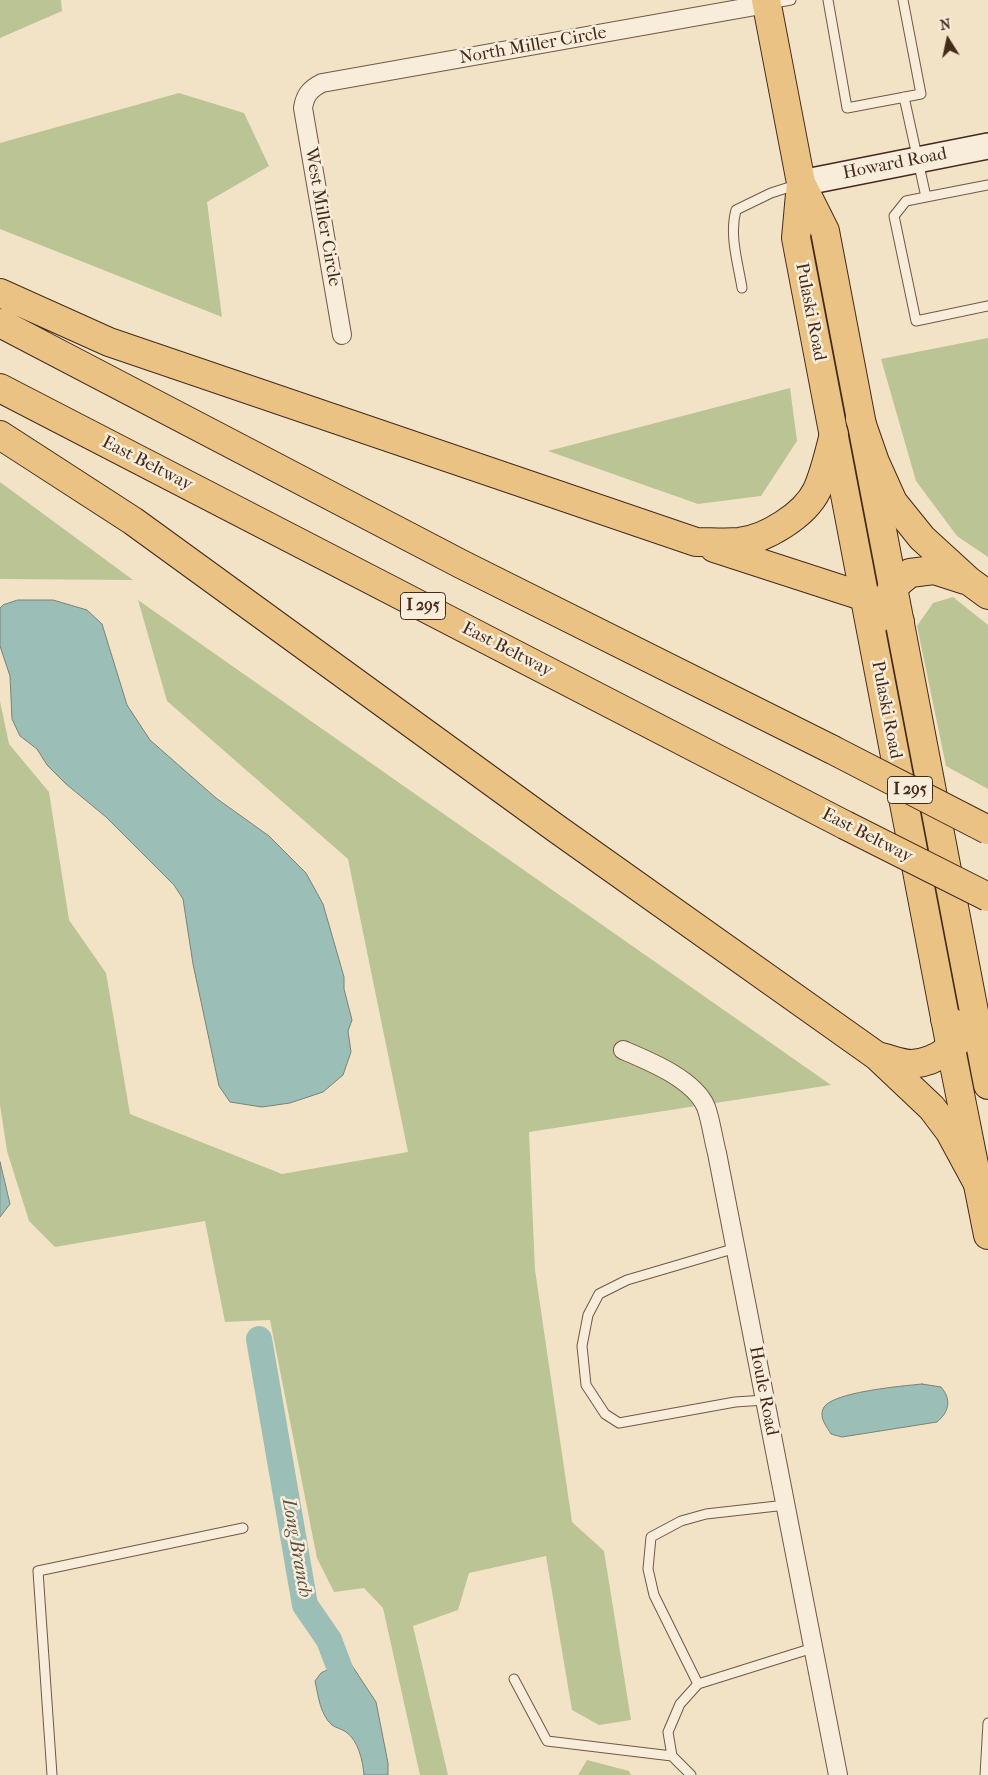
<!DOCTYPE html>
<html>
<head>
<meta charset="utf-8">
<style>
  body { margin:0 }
  #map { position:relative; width:988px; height:1775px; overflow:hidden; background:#f3e3c6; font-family:"IM FELL French Canon",serif }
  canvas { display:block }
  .north { position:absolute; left:923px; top:15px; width:50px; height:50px; -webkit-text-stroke:4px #f7edda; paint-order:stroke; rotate:350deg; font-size:14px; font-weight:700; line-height:20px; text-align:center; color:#45291b }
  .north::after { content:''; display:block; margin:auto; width:18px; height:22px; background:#45291b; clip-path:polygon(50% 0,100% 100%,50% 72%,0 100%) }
</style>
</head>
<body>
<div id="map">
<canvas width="988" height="1775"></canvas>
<div class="north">N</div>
</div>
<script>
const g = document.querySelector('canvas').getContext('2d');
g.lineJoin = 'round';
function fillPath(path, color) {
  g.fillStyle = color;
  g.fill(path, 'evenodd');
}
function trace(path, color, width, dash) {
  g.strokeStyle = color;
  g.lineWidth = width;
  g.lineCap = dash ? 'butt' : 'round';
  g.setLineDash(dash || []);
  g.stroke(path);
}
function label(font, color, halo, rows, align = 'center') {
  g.font = font + ' "IM FELL French Canon",serif';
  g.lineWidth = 5;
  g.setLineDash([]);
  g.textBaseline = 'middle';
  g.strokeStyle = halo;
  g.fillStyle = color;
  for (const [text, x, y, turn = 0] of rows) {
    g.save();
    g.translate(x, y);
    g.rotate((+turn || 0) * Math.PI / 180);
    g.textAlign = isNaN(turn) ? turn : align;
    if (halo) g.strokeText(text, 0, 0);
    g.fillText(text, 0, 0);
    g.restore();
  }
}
const green = new Path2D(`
  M0 0H61L62 11 0 38Z
  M179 93 244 113 269 166 207 202 222 317 0 229V143Z
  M988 338V557L957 536 916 481 881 359Z
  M790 388 797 441 761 496 698 504 548 451Z
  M0 482 133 580 0 579Z
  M953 597 988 625V789L946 766 917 626 933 603Z
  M138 600 831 1085 529 1132 535 1270 572 1522 604 1551 631 1720 599 1725 572 1710 546 1556 469 1573 458 1610 413 1626 448 1775H420L383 1608 364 1588 334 1592 317 1558 270 1320 225 1322 205 1221 55 1247 29 1221 7 1151 0 1105V701L9 744 49 792 69 920 106 973 130 1114 282 1174 408 1152 348 859 167 701Z
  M587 1760 629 1771 631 1775H578Z`);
const water = new Path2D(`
  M18 600H53L87 610 102 624 127 705 150 740 216 798 269 836 306 873 323 904 344 977V989L352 1020 348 1031 351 1052 343 1075 323 1092 290 1103 262 1107 230 1102 219 1086 193 964 183 899 174 885 106 817 66 784 47 765 37 749 20 736 12 719 10 676 0 646V608L3 605Z
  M0 1162 10 1204 0 1217Z
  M922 1384 941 1387C952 1400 949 1412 937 1422L842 1437 831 1434C827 1427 819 1418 823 1409 829 1392 903 1386 922 1384Z
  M349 1661 376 1702 388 1763V1775H364C363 1761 358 1740 346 1732 342 1729 336 1728 332 1725 320 1715 318 1694 315 1681L321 1673Z`);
const river = new Path2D(`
  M259 1339 305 1605 329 1640 351 1698`);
const lane = new Path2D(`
  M828 0 847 108 921 94 903 0
  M769 4 791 0
  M904 97 926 197 906 201 894 216 916 321 988 306
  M926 197 988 185
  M742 288C738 263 729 235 736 210L771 193 796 185
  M736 1248 627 1280 599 1294 588 1315 582 1346 586 1385 605 1414 619 1423 735 1402 765 1400
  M514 1679 547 1741 672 1756
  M698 1684 654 1595 648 1569 651 1537 681 1521 706 1514 786 1505
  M52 1775 38 1571 243 1528
  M691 1775 672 1756 668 1732 680 1704 698 1684 813 1648
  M985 1775 988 1723`);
const street = new Path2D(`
  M342 335 303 108C305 95 310 89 322 83L767 4
  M623 1050C649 1061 694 1079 706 1107 711 1121 713 1138 717 1153L838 1775`);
const secondary = new Path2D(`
  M801 183 988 146`);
const primary = new Path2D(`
  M766 0 801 183 825 231 988 1085
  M801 183 796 238 951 1049 988 1235`);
const highway = new Path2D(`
  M0 293 109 342 696 542C710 542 725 543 739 542 766 539 805 515 817 490 825 472 829 453 834 434
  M0 323 461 564 831 749
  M0 388 845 825
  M860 419 875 462 893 502 922 538 969 581 988 595
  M0 435 133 521 557 829 877 1056 932 1108 950 1132 977 1182
  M714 548 865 597 900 622
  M871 628 893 587 910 573 934 570 965 580
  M945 1019 988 1041
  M877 1056C888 1058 901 1064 912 1064 941 1062 958 1042 976 1022`);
const highwayBridge = new Path2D(`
  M831 749 988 830
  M845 825 988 897`);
const shields = [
  [423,606,45],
  [910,790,45]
];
const shieldNames = [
  ["I 295",423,606],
  ["I 295",910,790]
];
const streetNames = [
  ["North Miller Circle",533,46,-10],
  ["Howard Road",895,164,-11],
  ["West Miller Circle",322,217,80],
  ["Pulaski Road",810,312,79],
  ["East Beltway",147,464,27],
  ["East Beltway",507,650,27],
  ["Pulaski Road",886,710,79],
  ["East Beltway",867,836,27],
  ["Houle Road",763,1391,79]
];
const waterNames = [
  ["Long Branch",296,1548,80]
];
fillPath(green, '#bbc494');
fillPath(water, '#9bbeb7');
trace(water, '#798279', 1);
trace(river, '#9bbeb7', 26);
trace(lane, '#705846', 11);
trace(street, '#705846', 20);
trace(secondary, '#45291b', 28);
trace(primary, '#45291b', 30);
trace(highway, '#45291b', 30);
trace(lane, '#f7edda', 9);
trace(street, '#f7edda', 18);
trace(secondary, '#f7edda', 25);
trace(primary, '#eac283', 28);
trace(highway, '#eac283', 28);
trace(highwayBridge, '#45291b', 30, []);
trace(highwayBridge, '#eac283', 28);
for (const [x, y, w] of shields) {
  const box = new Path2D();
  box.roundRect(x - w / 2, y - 13.5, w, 27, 4);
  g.fillStyle = '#f7edda';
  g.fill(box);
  trace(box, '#45291b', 1);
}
label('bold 16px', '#45291b', null, shieldNames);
label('18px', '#45291b', '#f7edda', streetNames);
label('italic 19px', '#5a4e42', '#f7edda', waterNames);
</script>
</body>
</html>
